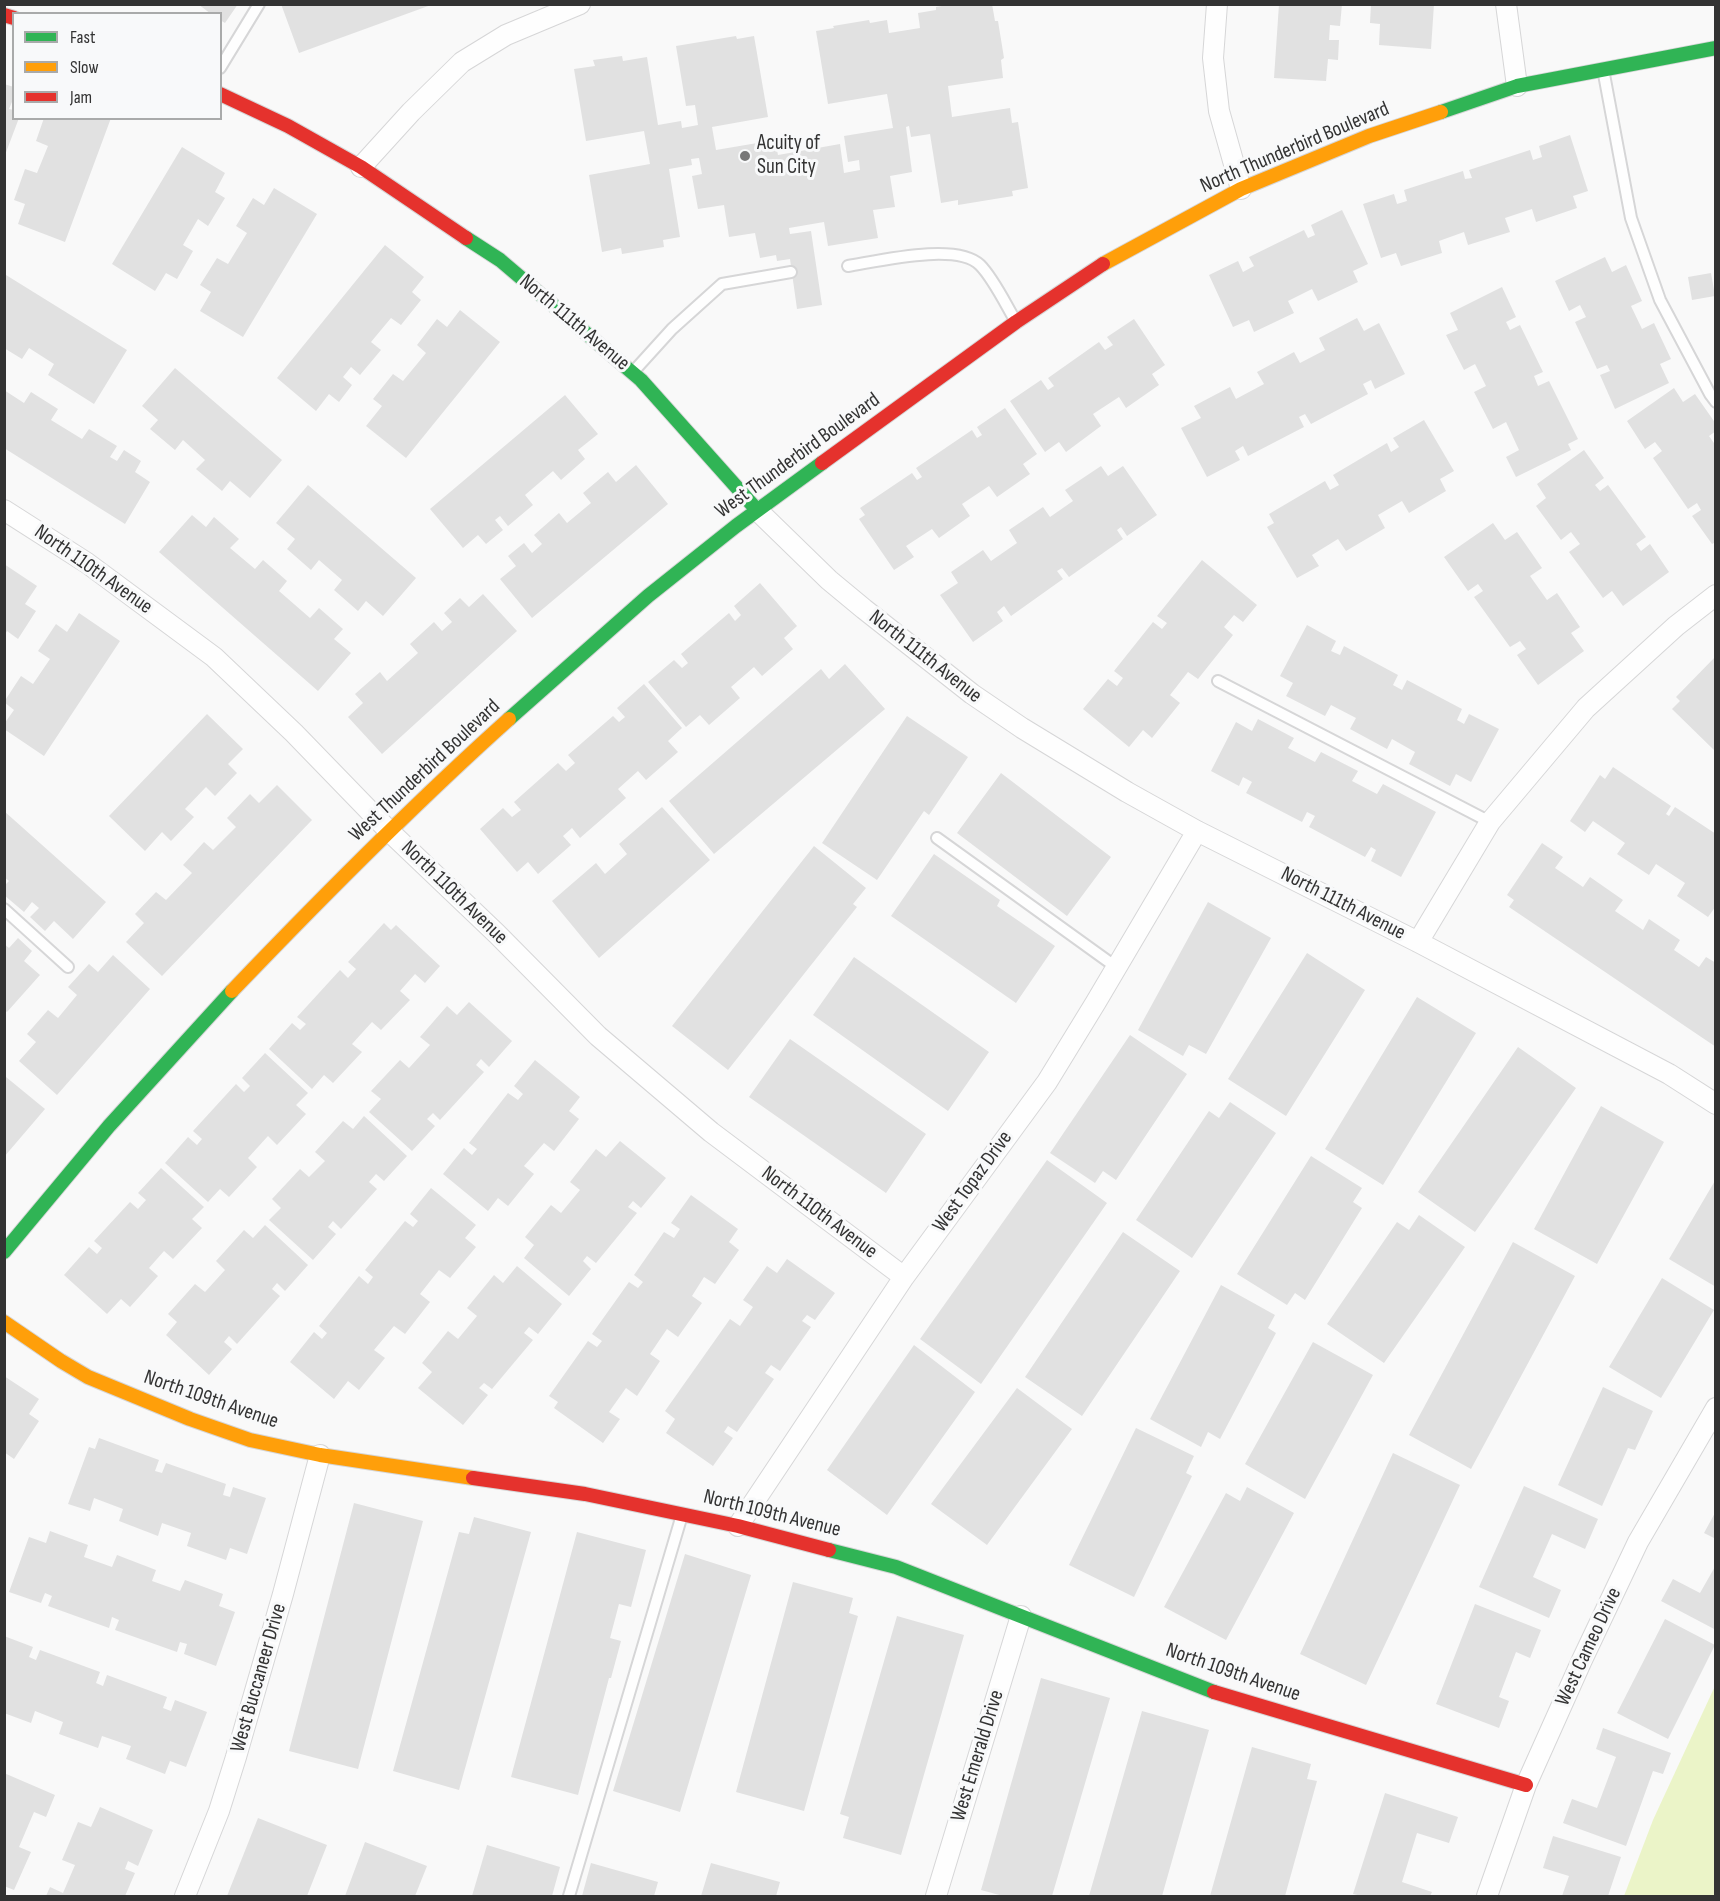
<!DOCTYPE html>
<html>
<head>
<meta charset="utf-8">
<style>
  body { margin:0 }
  #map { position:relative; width:1720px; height:1901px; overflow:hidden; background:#f9f9f9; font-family:"Sofia Sans Condensed",sans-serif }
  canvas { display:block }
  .frame { position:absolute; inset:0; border:6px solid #333; pointer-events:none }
  .legend { position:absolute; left:12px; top:12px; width:210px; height:108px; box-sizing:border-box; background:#f8f9fa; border:2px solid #a9aaaa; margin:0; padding:8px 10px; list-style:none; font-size:18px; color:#333 }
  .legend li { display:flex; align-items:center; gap:12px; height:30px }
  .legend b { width:30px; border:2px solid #a9aaaa }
</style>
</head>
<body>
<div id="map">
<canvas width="1720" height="1901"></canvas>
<div class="frame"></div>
<ul class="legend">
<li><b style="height:8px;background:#30b455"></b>Fast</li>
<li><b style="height:8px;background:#ff9f0a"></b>Slow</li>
<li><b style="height:8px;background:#e5322d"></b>Jam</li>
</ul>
</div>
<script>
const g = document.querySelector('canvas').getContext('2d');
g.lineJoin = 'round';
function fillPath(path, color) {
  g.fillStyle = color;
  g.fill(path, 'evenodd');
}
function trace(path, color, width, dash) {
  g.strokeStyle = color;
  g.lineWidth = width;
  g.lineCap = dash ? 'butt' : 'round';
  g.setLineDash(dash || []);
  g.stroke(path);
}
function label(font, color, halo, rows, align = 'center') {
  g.font = font + ' "Sofia Sans Condensed",sans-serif';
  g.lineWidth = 6;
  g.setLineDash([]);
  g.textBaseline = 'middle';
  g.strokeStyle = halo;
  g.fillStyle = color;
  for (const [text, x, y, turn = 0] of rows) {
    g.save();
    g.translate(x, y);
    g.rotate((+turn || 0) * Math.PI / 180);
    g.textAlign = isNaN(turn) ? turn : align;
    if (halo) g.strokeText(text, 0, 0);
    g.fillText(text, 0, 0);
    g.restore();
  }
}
const green = new Path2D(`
  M1715 1686V1896H1624L1653 1820Z`);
const building = new Path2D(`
  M198 4H238L225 23 220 20V14H211Z
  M281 4H431V5L299 53Z
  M953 4H973V6L992 4 995 21H998L1004 58 1001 60 1003 78 948 86 952 117 1010 108 1012 123 1018 122 1028 188 1012 191 1013 196 958 205V200L941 203 930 134 911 137 909 126 906 127 912 172 890 176 895 207 873 210 878 238 828 246 824 222 789 228 790 234 811 231 822 305 797 309 790 259 777 261 776 255 760 258 755 233 729 237 724 205 698 209 692 176 702 174 699 158 691 159 692 165 669 169 680 237 663 240 664 247 622 254 621 248 602 252 589 175 650 164 644 131 586 141 574 69 595 66 593 60 622 56 623 61 647 57 658 125 681 121 682 128 698 125 695 105 686 106 676 46 736 36 737 39 754 36 768 117 712 127 716 150 775 140 778 155 840 144 844 173 860 170 859 160 848 162 844 136 893 128 887 94 828 104 816 31 834 28 833 26 869 20 870 23 887 20 889 33 920 28 918 13 936 10V7Z
  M1279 4H1342L1340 26 1330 25 1329 40H1339L1338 60 1328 59 1326 81 1274 78Z
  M1371 4H1434L1431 49 1379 45 1380 24 1370 23Z
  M4 84 14 87V97L9 109 14 110V118H19L5 155Z
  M44 118H111L65 242 18 224 25 204 14 200 25 169 37 173 48 146 36 141Z
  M1570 135 1588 191 1573 196 1577 208 1536 222 1532 209 1505 218 1510 232 1468 245 1464 232 1439 241 1442 253 1401 266 1396 253 1381 258 1363 204 1394 194 1397 204 1407 201 1404 190 1463 171 1465 179 1472 178 1469 170 1530 150 1533 160 1542 157 1539 146Z
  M182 147 225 173 215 192 225 198 208 226 198 219 183 245 193 251 177 279 166 273 155 291 112 264Z
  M274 188 317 214 243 337 200 311 211 292 200 285 217 258 228 264 247 233 236 226 253 198 264 205Z
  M1342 210 1368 264 1353 271 1358 282 1318 301 1312 289 1288 301 1294 313 1254 332 1249 320 1233 327 1209 275 1238 261 1243 272 1254 266 1249 257 1304 230 1308 238 1315 235 1311 225Z
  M385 245 424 277 412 292 421 300 401 325 391 318 371 342 381 350 360 375 351 367 343 377 352 385 339 402 329 394 316 411 277 378Z
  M1605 257 1612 272 1626 265 1642 301 1631 306 1642 329 1654 323 1671 359 1660 364 1669 383 1615 409 1600 375 1610 371 1607 365 1597 369 1575 322 1586 317 1580 305 1569 311 1555 281Z
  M1711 273 1715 296 1692 300 1688 277Z
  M6 275 127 350 94 404 48 375 54 364 29 348 22 359 4 348V277Z
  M1502 287 1516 317 1506 322 1510 330 1520 325 1543 372 1534 376 1538 386 1549 381 1578 439 1568 444 1571 450 1516 477 1506 457 1519 450 1506 422 1493 429 1474 392 1486 386 1475 364 1464 370 1446 335 1458 330 1450 313Z
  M460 310 500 342 406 458 366 426 382 406 373 399 393 374 403 381 426 353 417 345 437 319 447 327Z
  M1357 318 1364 331 1379 323 1405 374 1375 389 1371 380 1363 384 1368 394 1311 424 1305 414 1299 417 1304 427 1248 456 1243 446 1235 451 1240 460 1207 477 1181 428 1201 418 1194 406 1230 387 1236 399 1264 384 1257 372 1294 352 1300 363 1325 350 1319 338Z
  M1134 319 1165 365 1152 374 1159 385 1126 408 1119 397 1093 414 1101 426 1066 452 1059 442 1045 452 1010 401 1041 380 1048 390 1054 386 1048 378 1099 342 1105 350 1113 345 1107 337Z
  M175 368 282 460 250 498 230 481 222 491 196 469 205 460 183 440 175 450 150 429 158 420 142 406Z
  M1674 388 1683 402 1695 394 1716 424V431L1709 436 1716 446V542L1712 544 1692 516 1701 510 1697 503 1688 509 1653 458 1662 451 1655 442 1645 449 1627 421Z
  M4 390 24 403 31 392 58 409 51 420 82 439 89 429 117 446 110 457 117 461 124 450 141 461 135 472 150 482 125 524 4 448Z
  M565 395 598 434 578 450 585 459 561 480 553 471 525 495 533 505 508 526 500 516 495 520 503 530 486 544 478 535 463 548 430 509Z
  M1005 408 1037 454 1023 464 1030 474 997 497 989 486 962 504 970 516 939 538 932 529 906 546 914 557 894 570 859 519 865 515 860 508 912 473 917 480 922 477 916 468 972 430 977 438 982 435 977 427Z
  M1424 420 1454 471 1440 479 1446 491 1409 513 1402 501 1378 515 1385 528 1346 551 1338 539 1312 555 1319 566 1297 578 1267 527 1274 523 1269 514 1325 481 1330 490 1339 485 1333 475 1387 443 1391 452 1399 447 1393 438Z
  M1584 450 1604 478 1595 485 1600 491 1608 485 1646 537 1636 544 1641 551 1650 544 1669 572 1623 606 1612 591 1603 598 1569 552 1580 544 1571 532 1561 540 1536 506 1546 498 1537 484Z
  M636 465 668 504 532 618 500 579 516 566 508 556 524 543 532 553 542 544 534 535 559 513 567 523 591 503 583 493 608 472 616 482Z
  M1101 466 1108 476 1123 466 1157 515 1127 536 1121 527 1117 530 1123 539 1069 577 1062 568 1057 571 1063 579 1011 616 1004 606 997 612 1003 621 973 642 940 595 958 583 951 572 983 550 991 561 1017 543 1009 530 1043 507 1050 517 1073 501 1065 490Z
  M308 485 416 578 383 616 366 601 358 611 334 590 342 580 319 560 311 570 287 549 295 539 276 523Z
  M192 515 206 527 214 517 239 539 230 548 255 569 263 560 287 581 279 591 310 618 319 608 343 629 334 639 351 653 318 691 159 552Z
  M1493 523 1505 540 1517 532 1542 568 1530 576 1547 600 1557 593 1580 627 1571 633 1584 651 1538 685 1517 655 1526 649 1520 641 1510 647 1474 597 1483 591 1478 584 1468 591 1444 557Z
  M1202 560 1257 605 1243 622 1234 615 1224 627 1233 635 1198 679 1188 672 1170 695 1180 703 1152 738 1143 730 1129 747 1083 709 1108 679 1117 686 1123 678 1114 671 1153 622 1162 629 1167 623 1157 616Z
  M4 564 37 586 25 604 36 611 18 639 7 631 4 636Z
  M760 583 797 626 784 638 793 649 762 676 754 667 731 687 740 698 709 725 700 715 686 727 648 682 674 660 682 668 688 663 681 654 729 613 735 621 741 615 734 606Z
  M483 594 517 631 382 754 348 717 363 703 355 694 380 672 387 681 418 653 410 644 434 622 442 631 452 622 444 613 460 598 469 607Z
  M79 613 120 641 44 756 4 729V724L14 710 4 702 21 676 33 684 50 659 38 651 56 624 67 632Z
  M1307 625 1336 641 1331 651 1340 655 1344 646 1398 675 1393 685 1402 690 1407 680 1462 709 1457 720 1464 724 1469 714 1499 729 1471 782 1456 774 1450 786 1409 764 1415 752 1392 739 1387 749 1350 729 1356 718 1331 705 1325 716 1286 696 1293 683 1280 676Z
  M1716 656V752L1672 709 1680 701 1676 697Z
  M845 664 885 709 714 854 669 801 821 669 829 679Z
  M644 684 682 728 668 741 678 752 646 780 638 771 618 789 626 798 580 838 572 828 563 836 571 845 538 874 528 862 517 872 480 829 503 808 512 817 521 810 514 802 558 763 566 771 575 763 568 755 613 716 619 722 625 717 617 708Z
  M207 714 243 749 228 764 237 773 215 796 206 787 185 809 194 817 171 841 162 832 145 851 109 816Z
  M907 716 968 757 929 815 924 811 877 880 822 843Z
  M1258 719 1294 738 1288 748 1315 762 1321 752 1358 771 1352 781 1377 794 1383 784 1436 812 1401 877 1371 861 1376 850 1371 847 1365 857 1309 827 1315 816 1307 812 1302 822 1246 793 1252 782 1243 777 1239 786 1211 771 1236 722 1252 731Z
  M1613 767 1671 806 1666 814 1669 816 1675 807 1716 834V906L1708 917 1677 896 1685 883 1656 864 1649 875 1617 854 1625 843 1593 821 1585 832 1570 821 1600 775 1605 779Z
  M1001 773 1111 857 1067 916 957 833Z
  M277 785 312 820 162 976 126 942 144 923 135 914 156 892 166 900 192 873 183 865 204 842 213 850 236 827 227 818 250 794 259 803Z
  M662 807 710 860 599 958 552 901 596 863 605 874 627 854 619 844Z
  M4 811 106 902 73 939 54 921 45 931 30 917 39 908 32 902 24 912 4 895V886L9 881 4 877Z
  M1542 843 1563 857 1555 868 1583 887 1590 877 1623 900 1615 911 1643 930 1649 919 1680 940 1674 950 1699 967 1706 957 1716 963V1047L1509 907 1514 900 1507 895Z
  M814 846 866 888 853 904 857 907 728 1070 672 1026Z
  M934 854 1000 900 997 906 1055 946 1016 1003 891 916Z
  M1208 902 1271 938 1206 1054 1189 1045 1183 1056 1138 1030Z
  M384 923 391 930 396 925 440 966 425 983 415 974 400 991 410 1000 381 1030 372 1022 352 1044 362 1052 333 1083 324 1075 312 1089 269 1049 292 1023 300 1030 306 1024 297 1017 340 970 348 978 356 969 348 962Z
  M18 938 32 951 24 961 40 975 7 1012 4 1010V944L9 948Z
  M1307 953 1365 990 1286 1116 1228 1079Z
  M113 955 150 989 57 1095 19 1061 36 1042 27 1034 48 1010 58 1018 77 995 68 987 89 964 98 972Z
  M854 957 989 1052 948 1111 813 1015Z
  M1417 997 1476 1033 1383 1185 1325 1149Z
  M469 1002 512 1041 489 1067 481 1059 476 1065 484 1072 440 1120 433 1113 427 1119 435 1126 412 1151 369 1112 381 1099 371 1091 400 1060 409 1068 430 1045 420 1037 447 1006 457 1015Z
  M1130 1035 1187 1074 1116 1180 1103 1171 1095 1183 1050 1153Z
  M790 1039 926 1134 886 1193 749 1097Z
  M1518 1047 1576 1088 1475 1232 1418 1192Z
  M265 1053 308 1093 296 1105 306 1114 277 1145 268 1136 248 1158 257 1167 229 1197 220 1189 208 1202 165 1163 188 1137 197 1145 202 1139 193 1131 236 1084 244 1092 250 1086 242 1078Z
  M535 1060 580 1097 569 1111 579 1119 554 1151 544 1143 524 1166 534 1174 508 1206 498 1198 488 1211 443 1174 464 1148 472 1155 477 1149 469 1143 508 1093 518 1100 523 1094 514 1086Z
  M6 1077 45 1109 4 1157V1079Z
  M1230 1102 1276 1133 1192 1258 1136 1220 1209 1111 1219 1118Z
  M1601 1106 1664 1142 1597 1264 1534 1229Z
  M364 1116 407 1156 384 1181 376 1174 369 1182 377 1189 341 1229 333 1221 328 1227 336 1234 313 1260 269 1220 281 1208 272 1199 300 1169 309 1177 325 1161 315 1152 343 1121 353 1129Z
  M620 1141 666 1178 641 1208 633 1201 628 1207 637 1213 596 1263 587 1256 583 1261 591 1269 569 1296 524 1258 534 1245 525 1237 551 1205 561 1213 580 1190 570 1182 596 1149 606 1157Z
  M1311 1156 1362 1188 1353 1202 1362 1208 1305 1300 1295 1293 1287 1305 1237 1274Z
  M1047 1160 1107 1203 981 1384 920 1339Z
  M161 1168 204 1207 192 1219 202 1228 173 1259 164 1251 149 1268 158 1276 130 1307 121 1299 107 1314 64 1275 89 1247 97 1254 102 1248 94 1241 130 1202 138 1209 146 1200 138 1193Z
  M1716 1179V1287L1669 1259Z
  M431 1188 476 1225 465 1238 476 1247 450 1278 439 1270 420 1294 430 1302 405 1334 394 1326 374 1350 385 1358 359 1390 348 1381 334 1399 290 1362 314 1332 322 1339 327 1333 319 1326 359 1276 368 1284 373 1277 365 1270 405 1221 413 1227 418 1221 410 1214Z
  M691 1195 738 1229 729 1242 739 1250 715 1284 704 1277 692 1296 702 1303 678 1337 667 1329 650 1354 660 1361 637 1396 626 1388 609 1412 620 1419 603 1443 554 1408 558 1402 549 1396 588 1341 597 1347 602 1341 592 1334 629 1282 638 1288 643 1282 634 1275 664 1232 674 1238 680 1229 671 1223Z
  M1419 1215 1465 1247 1384 1363 1327 1324 1397 1222 1409 1230Z
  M265 1225 308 1265 285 1291 277 1283 272 1289 280 1296 237 1344 229 1336 224 1342 232 1349 209 1375 166 1335 177 1322 168 1314 195 1284 205 1292 225 1270 216 1261 244 1230 253 1238Z
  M1123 1232 1180 1271 1082 1416 1025 1377Z
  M1513 1242 1575 1276 1471 1469 1409 1435Z
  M787 1259 835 1293 815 1320 807 1315 802 1321 811 1327 780 1371 771 1365 765 1373 774 1379 737 1432 728 1426 724 1432 733 1438 713 1466 666 1433 675 1419 665 1411 730 1319 740 1326 753 1307 743 1300 767 1266 777 1273Z
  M517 1266 562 1304 538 1334 529 1327 524 1333 533 1340 492 1389 484 1383 479 1388 488 1395 463 1425 418 1388 432 1372 422 1363 448 1331 458 1339 477 1316 467 1308 494 1275 503 1283Z
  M1662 1278 1714 1310 1661 1398 1609 1367Z
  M1221 1285 1275 1315 1268 1328 1276 1333 1220 1439 1208 1432 1201 1447 1150 1419Z
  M1313 1342 1373 1375 1305 1499 1245 1464Z
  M914 1345 975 1392 887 1515 827 1470Z
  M4 1376 39 1399 29 1414 39 1421 14 1459 4 1452Z
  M1603 1387 1653 1411 1635 1450 1628 1448 1602 1506 1558 1485Z
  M1017 1388 1072 1429 987 1545 931 1504Z
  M1136 1428 1194 1456 1186 1473 1192 1476 1134 1597 1069 1565Z
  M99 1438 159 1460 155 1471 162 1473 166 1463 226 1484 223 1495 230 1497 233 1487 266 1498 247 1554 230 1548 226 1560 187 1546 191 1533 162 1523 158 1536 119 1521 123 1509 94 1498 90 1511 68 1504 89 1447 95 1449Z
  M1393 1453 1460 1485 1366 1685 1300 1654Z
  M1524 1486 1598 1519 1585 1549 1552 1534 1533 1577 1561 1590 1549 1618 1479 1587Z
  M1247 1487 1294 1513 1226 1640 1164 1607 1226 1493 1240 1501Z
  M354 1503 423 1521 358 1769 289 1751Z
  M1716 1511V1539L1704 1533Z
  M474 1517 531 1532 459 1790 393 1771 459 1532 469 1534Z
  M50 1531 88 1545 84 1557 112 1567 117 1555 156 1570 152 1581 180 1591 185 1580 223 1594 219 1606 235 1612 216 1666 184 1654 187 1644 180 1642 177 1652 115 1630 119 1620 112 1617 109 1628 48 1606 52 1596 45 1593 41 1603 9 1592 29 1537 46 1543Z
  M577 1532 646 1550 631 1607 619 1604 610 1638 621 1641 611 1678H609L578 1795 511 1777Z
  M685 1554 751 1575 680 1812 613 1791Z
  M1716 1565V1630L1661 1601 1673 1579 1700 1593Z
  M793 1582 853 1598 849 1613 858 1616 804 1811 736 1792Z
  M1475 1604 1541 1630 1530 1658 1516 1652 1499 1697 1509 1701 1499 1728 1436 1704Z
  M897 1616 964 1635 901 1855 843 1838 849 1817 840 1814Z
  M1665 1619 1715 1645 1668 1739 1617 1713Z
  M4 1636 33 1647 29 1657 36 1660 40 1650 100 1672 96 1683 103 1686 107 1675 167 1697 163 1708 171 1711 175 1700 207 1712 186 1767 170 1761 165 1774 126 1759 131 1746 102 1736 98 1748 59 1734 63 1722 35 1711 31 1723 4 1713Z
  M1041 1678 1110 1698 1052 1896H1003L981 1890Z
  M1142 1711 1209 1730 1162 1896H1089Z
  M1603 1728 1671 1753 1663 1774 1653 1771 1626 1846 1563 1823 1572 1799 1597 1808 1616 1757 1596 1749Z
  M1252 1747 1311 1764 1307 1779 1317 1781 1285 1896H1210Z
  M4 1773 55 1795 46 1817 34 1812 19 1847 31 1852 14 1890 4 1886Z
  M1385 1793 1458 1817 1449 1843 1417 1833 1402 1882 1432 1892 1430 1896H1362L1353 1894Z
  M100 1807 153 1830 138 1866 128 1861 125 1869 135 1873 125 1896H46L50 1887 63 1893 75 1865 62 1860 78 1822 91 1827Z
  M258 1818 327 1845 307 1896H227Z
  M1553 1836 1621 1857 1608 1896H1562L1569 1876 1543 1868Z
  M365 1842 427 1866 415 1896H345Z
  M487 1845 560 1867 552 1896H472Z
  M591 1863 658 1882 654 1896H582Z
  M711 1863 780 1882 776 1896H701Z`);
const lane = new Path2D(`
  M220 68 259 4
  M1603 69 1631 218 1660 300 1710 394 1716 402
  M848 266C879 261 957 242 980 265 993 278 1005 303 1015 320
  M633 372 672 329 722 284 791 272
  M1218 681 1490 822
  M937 838 1116 967
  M4 909 68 967
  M569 1896 682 1515`);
const street = new Path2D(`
  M1217 4 1213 58 1219 111 1241 189
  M1506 4 1517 86
  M361 167 411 112 462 62 506 35 580 4
  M4 510 87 563 214 657 294 733 390 832 497 934 598 1036 711 1132 904 1277
  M757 510 829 580 864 609 972 694 1022 728 1127 792 1197 831 1418 942 1669 1074 1716 1104
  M1418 942 1490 822 1586 708 1676 626 1716 595
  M738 1526 904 1277 1047 1082 1096 1002 1197 831
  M185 1896 219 1811 236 1757 283 1594 320 1455
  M936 1896 1021 1616
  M1487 1896 1526 1785 1582 1660 1638 1542 1716 1408`);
const fast = new Path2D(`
  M1441 112 1517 86 1716 48
  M466 238 500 260 641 380 757 510
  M509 719 648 596 736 526 822 463
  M4 1252 109 1126 232 991
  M829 1550 896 1567 1214 1692`);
const slow = new Path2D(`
  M1103 264 1241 189 1369 136 1441 112
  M232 991C322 897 413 805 509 719
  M4 1322 61 1361 88 1377 190 1419 250 1440 320 1455 473 1478`);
const jam = new Path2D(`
  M4 15 14 18
  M220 94 288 126 361 167 466 238
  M822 463 1016 322 1103 264
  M473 1478 585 1494 738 1526 829 1550
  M1214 1692 1526 1785`);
const markers = [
  [745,156,6,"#787878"]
];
const poiNames = [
  ["Acuity of",757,144],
  ["Sun City",757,168]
];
const streetNames = [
  ["North Thunderbird Boulevard",1295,148,-23],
  ["North 111th Avenue",574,323,40],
  ["West Thunderbird Boulevard",798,456,-36],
  ["North 110th Avenue",93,570,35],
  ["North 111th Avenue",925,657,38],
  ["West Thunderbird Boulevard",425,771,-43],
  ["North 110th Avenue",454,893,44],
  ["North 111th Avenue",1343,904,27],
  ["West Topaz Drive",973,1182,-54],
  ["North 110th Avenue",819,1213,37],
  ["North 109th Avenue",211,1400,19],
  ["North 109th Avenue",772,1514,14],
  ["West Cameo Drive",1589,1647,-65],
  ["North 109th Avenue",1233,1673,19],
  ["West Buccaneer Drive",259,1678,-74],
  ["West Emerald Drive",978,1756,-73]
];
fillPath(green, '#ebf4c8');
fillPath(building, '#e1e1e1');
trace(lane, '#d6d6d7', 14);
trace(street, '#d6d6d7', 22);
trace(fast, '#d6d6d7', 16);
trace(slow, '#d6d6d7', 16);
trace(jam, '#d6d6d7', 16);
trace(lane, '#fefefe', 10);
trace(street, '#fefefe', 20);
trace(fast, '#30b455', 14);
trace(slow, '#ff9f0a', 14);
trace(jam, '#e5322d', 14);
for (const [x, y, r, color] of markers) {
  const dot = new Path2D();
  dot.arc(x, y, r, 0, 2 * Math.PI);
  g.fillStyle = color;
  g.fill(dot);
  trace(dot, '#f8f9fa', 2);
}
label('21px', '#333', '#f8f9fa', poiNames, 'left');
label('21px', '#333', '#f8f9fa', streetNames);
</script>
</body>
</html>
